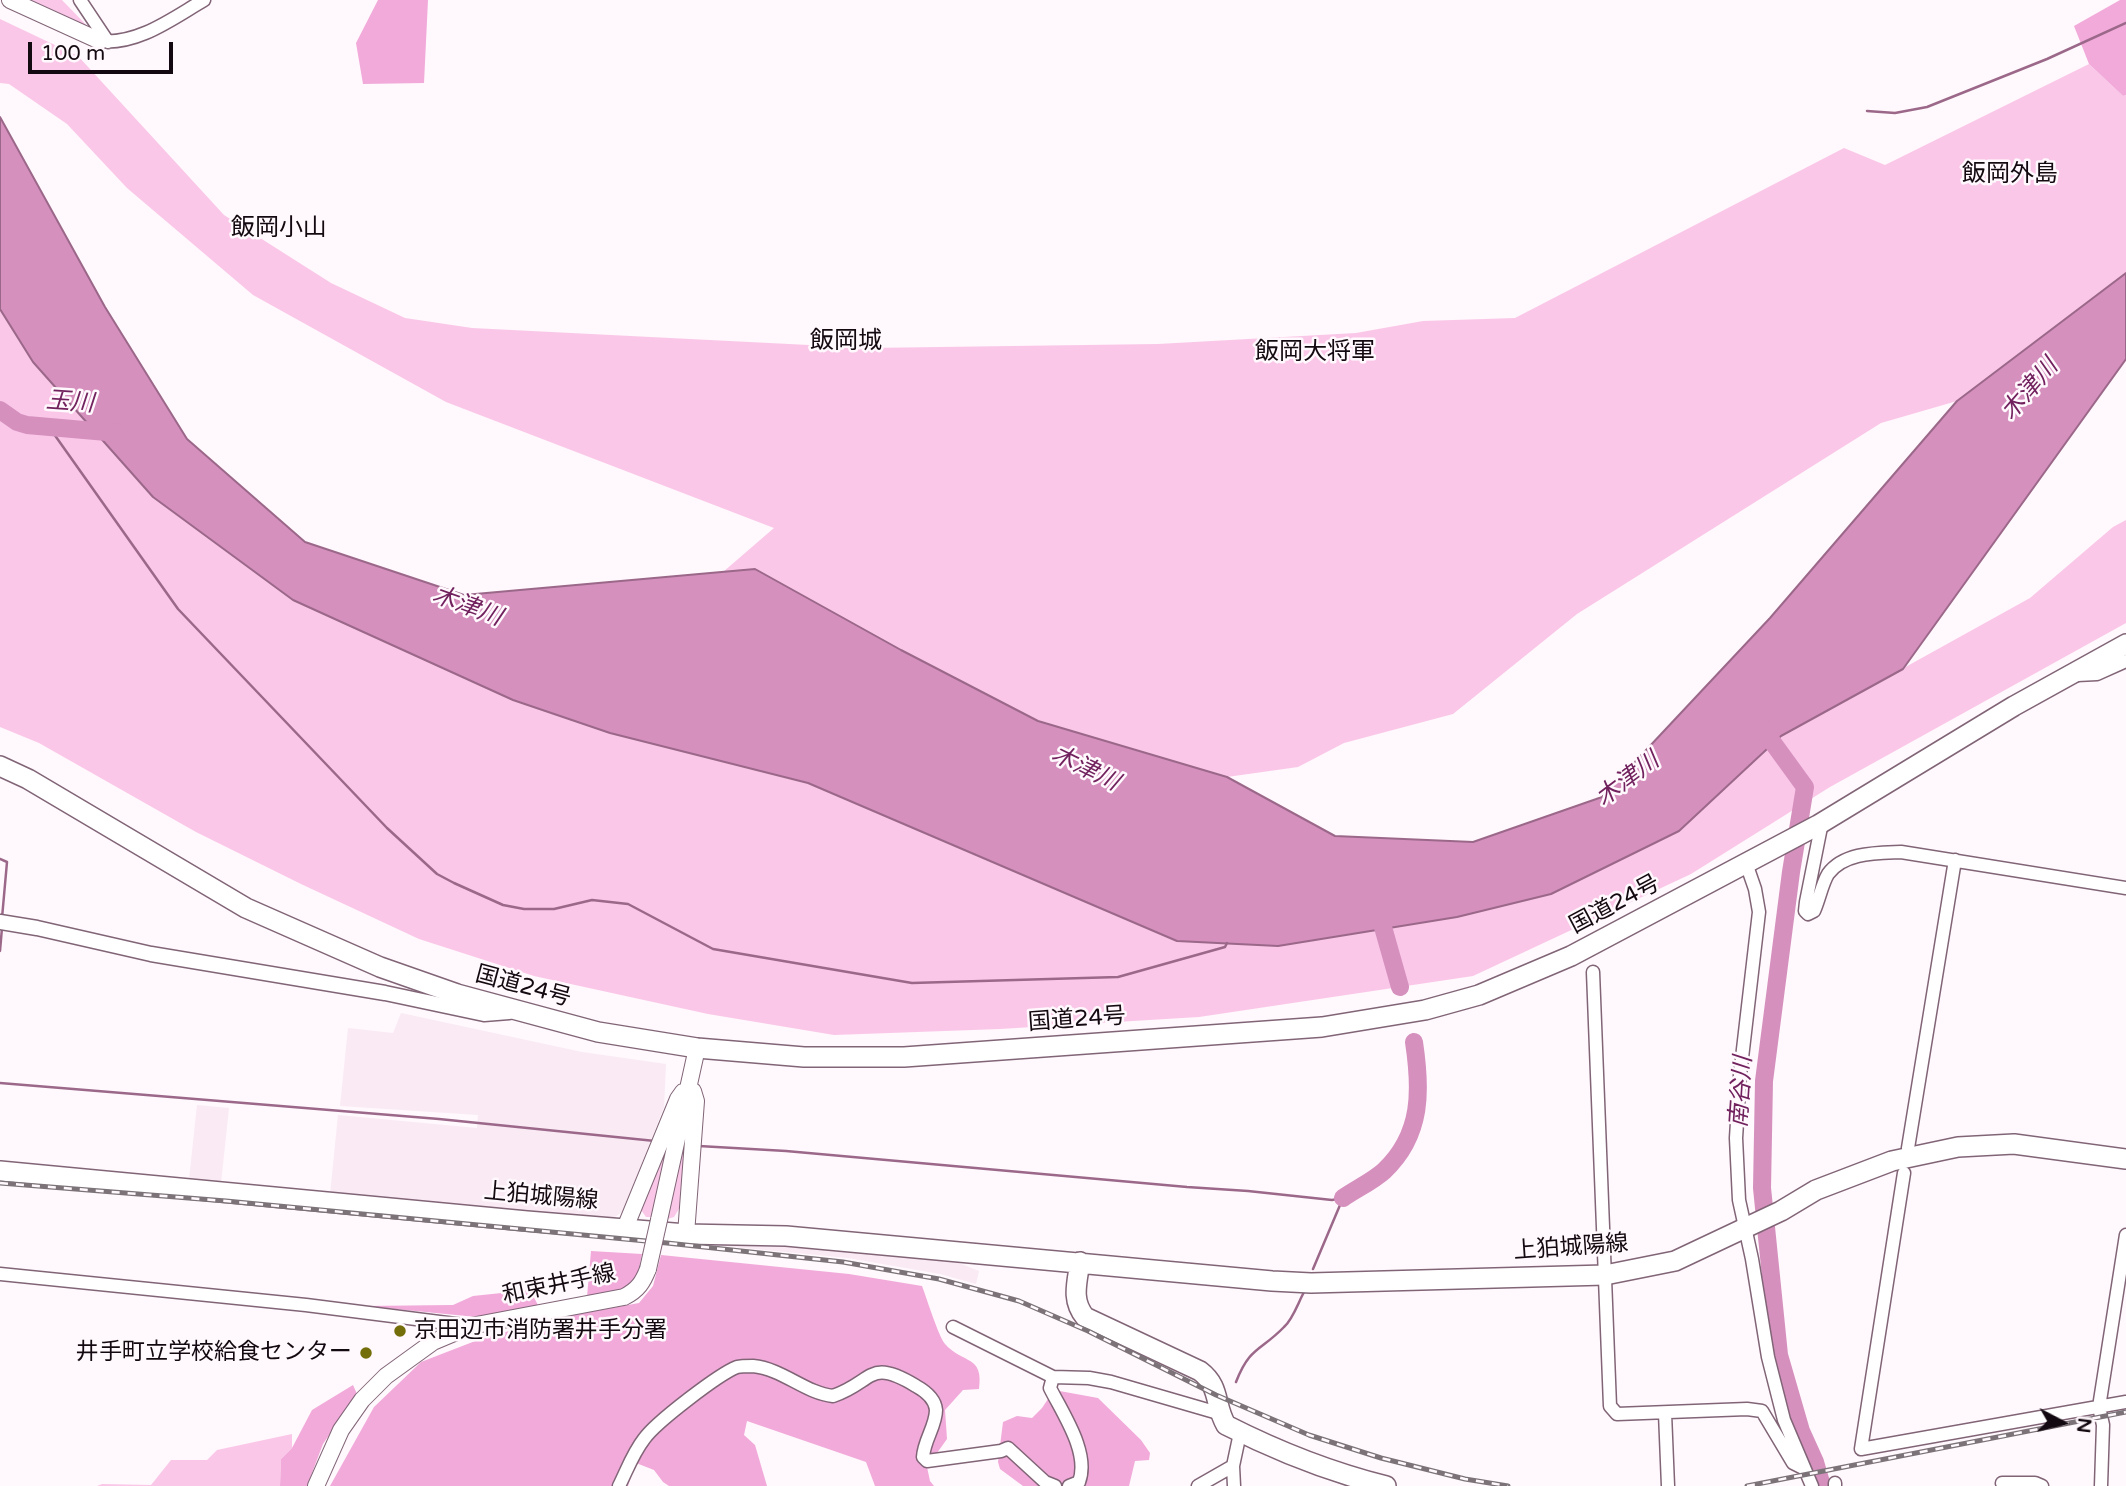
<!DOCTYPE html>
<html>
<head>
<meta charset="utf-8">
<style>
  body { margin:0 }
  #map { position:relative; width:2126px; height:1486px; overflow:hidden; background:#fff8fc; font-family:"Varela Round",sans-serif }
  canvas { display:block }
  .north { position:absolute; left:2028px; top:1388px; width:70px; height:70px; -webkit-text-stroke:5px #fff8fc; paint-order:stroke; rotate:97deg; font-size:19px; font-weight:700; line-height:28px; text-align:center; color:#130910 }
  .north::after { content:''; display:block; margin:auto; width:24px; height:32px; background:#130910; clip-path:polygon(50% 0,100% 100%,50% 72%,0 100%) }
  .scale { position:absolute; left:28px; top:42px; width:145px; height:32px; box-sizing:border-box; border:4px solid #130910; border-top:0; padding-left:9px; font-size:21px; line-height:24px; white-space:nowrap; color:#130910; -webkit-text-stroke:5px #fff8fc; paint-order:stroke }
</style>
</head>
<body>
<div id="map">
<canvas width="2126" height="1486"></canvas>
<div class="north">N</div>
<div class="scale">100 m</div>
</div>
<script>
const g = document.querySelector('canvas').getContext('2d');
g.lineJoin = 'round';
function fillPath(path, color) {
  g.fillStyle = color;
  g.fill(path, 'evenodd');
}
function trace(path, color, width, dash) {
  g.strokeStyle = color;
  g.lineWidth = width;
  g.lineCap = dash ? 'butt' : 'round';
  g.setLineDash(dash || []);
  g.stroke(path);
}
function label(font, color, halo, rows, align = 'center') {
  g.font = font + ' "Varela Round","Noto Sans JP",sans-serif';
  g.lineWidth = 5;
  g.setLineDash([]);
  g.textBaseline = 'middle';
  g.strokeStyle = halo;
  g.fillStyle = color;
  for (const [text, x, y, turn = 0] of rows) {
    g.save();
    g.translate(x, y);
    g.rotate((+turn || 0) * Math.PI / 180);
    g.textAlign = isNaN(turn) ? turn : align;
    if (halo) g.strokeText(text, 0, 0);
    g.fillText(text, 0, 0);
    g.restore();
  }
}
const built = new Path2D(`
  M401 1013 582 1052 666 1064 664 1107 623 1211 611 1220 330 1195 338 1115 477 1128 478 1115 340 1106 348 1028 393 1033Z
  M197 1105 229 1108 221 1183 189 1180Z
  M661 1240 773 1241 954 1261 979 1271 976 1284 940 1274 848 1258Z`);
const green = new Path2D(`
  M22 0H62L95 34Z
  M0 19 78 56 224 215 331 283 405 318 472 328 868 348 1158 344 1356 333 1423 321 1515 318 1844 148 1885 165 2089 64 2123 96 2126 95V273L1957 401 1881 423 1577 614 1453 714 1344 743 1298 767 1227 777 1038 721 901 650 755 569 723 572 774 528 446 402 253 295 127 188 67 124 9 84 0 83Z
  M0 309 33 362 293 600 513 700 610 733 808 782 1457 917 1551 894 1679 831 1781 736 2030 598 2113 527 2126 520V623L1830 787 1691 874 1473 976 1199 1017 1000 1029 834 1035 708 1014 534 976 419 939 301 884 196 832 39 743 0 727Z
  M690 1108 682 1204 674 1217 664 1220Z
  M671 1136 652 1217H646L639 1207Z
  M292 1434V1448L281 1459 280 1486H97L102 1484 151 1485 171 1460H207L217 1450Z`);
const forest = new Path2D(`
  M378 0H428L424 83 363 84 356 43Z
  M2120 0H2126V95L2123 96 2089 64 2074 26Z
  M591 1251 642 1254C640 1262 639 1274 635 1282 627 1295 601 1296 587 1297Z
  M661 1255 849 1274 922 1286C927 1299 938 1335 945 1344 963 1364 984 1355 979 1389L963 1390 945 1410 947 1439 927 1467 930 1481 934 1486H875L866 1462 747 1421 744 1435 755 1445 767 1486H669L663 1482 654 1470 636 1463 628 1486H330L374 1407 421 1362 483 1338 562 1317 639 1303 653 1286Z
  M530 1290 539 1307 476 1317 365 1306 453 1305 473 1296Z
  M353 1385 357 1394 323 1444 307 1486H280L281 1459 292 1448 312 1410Z
  M1054 1390 1098 1398 1141 1440 1150 1453 1149 1460 1135 1461 1129 1486H1023L1000 1469 998 1462 1003 1422 1017 1416 1032 1418 1042 1408Z`);
const water = new Path2D(`
  M0 117 105 307 187 439 305 542 464 595 755 569 901 650 1038 721 1227 777 1335 836 1473 842 1602 797 1770 618 1957 401 2126 273V359L1903 669 1781 736 1679 831 1551 894 1457 917 1278 946 1177 941 808 783 610 733 513 700 293 600 153 497 33 362 0 309Z`);
const stream = new Path2D(`
  M1867 111 1895 113 1927 107 2047 59 2126 23
  M49 427 178 609 387 828 437 874 454 883 503 905 524 909H554L592 900 628 904 713 949 912 983 1118 977 1225 947 1227 943
  M0 859 7 862 2 918
  M0 951 2 928
  M0 1083 439 1119 655 1141
  M699 1146 786 1151 1187 1187 1248 1191 1332 1200 1343 1198
  M1313 1269 1343 1198
  M1236 1382C1250 1346 1261 1351 1284 1327 1293 1319 1298 1303 1304 1292`);
const river = new Path2D(`
  M0 410 17 422 27 425 118 433
  M1760 725 1805 787 1791 872 1764 1081 1762 1188 1779 1355 1801 1431 1815 1462 1822 1486
  M1377 906 1400 987
  M1343 1198C1356 1189 1373 1181 1384 1171 1423 1134 1421 1089 1414 1042`);
const minor = new Path2D(`
  M80 0 108 42
  M100 41C138 45 173 18 204 0
  M2077 675 2097 674 2126 661
  M1822 822 1806 902 1805 911 1808 914 1814 911C1819 900 1822 884 1828 874 1844 852 1877 853 1901 852L2126 888
  M1746 863 1755 889 1759 912 1740 1075 1736 1138 1739 1200 1752 1259 1768 1357 1784 1420 1812 1486
  M1593 972 1610 1406 1617 1414 1747 1409 1762 1411 1793 1463 1803 1468
  M1908 1148 1955 860
  M1904 1173 1861 1449 2126 1402
  M0 1274 306 1305 471 1326
  M953 1327 1053 1377 1089 1378 1111 1382 1218 1413
  M1053 1377 1050 1388C1063 1414 1090 1453 1079 1482L1069 1486
  M1665 1413 1668 1486
  M1233 1466 1234 1486
  M1835 1483V1486
  M2002 1483H2035L2042 1486
  M619 1486C627 1470 633 1453 644 1439 656 1422 719 1374 737 1367 741 1366 749 1366 753 1366 783 1369 805 1393 833 1396 874 1382 868 1357 916 1386 925 1391 935 1398 936 1410 936 1426 924 1440 923 1457L927 1461 1001 1451 1008 1448 1045 1482 1055 1486
  M1198 1486 1233 1466 1240 1433
  M2101 1486 2103 1425 2099 1407 2126 1235`);
const tertiary = new Path2D(`
  M0 922 37 928 151 954 385 993 484 1014 509 1012`);
const secondary = new Path2D(`
  M10 0 100 41
  M659 1220 697 1048
  M625 1228 678 1099 683 1092
  M686 1234 696 1101 693 1091
  M316 1486 341 1430 362 1400 386 1376 433 1342 471 1326 624 1297C638 1290 643 1282 648 1269`);
const primary = new Path2D(`
  M0 1171 527 1221 686 1234 786 1236 1272 1281 1311 1283 1605 1275 1675 1261 1781 1211 1816 1190 1892 1161 1958 1147 2014 1144 2126 1159
  M1080 1262C1077 1283 1071 1300 1085 1317L1200 1371C1221 1387 1214 1405 1226 1425 1277 1451 1330 1472 1386 1486`);
const trunk = new Path2D(`
  M0 766 28 779 246 908 380 967 457 994 598 1032 697 1048 804 1057H904L1322 1027 1425 1010 1479 995 1571 956 1769 851 1818 825 2014 706 2126 644`);
const rail = new Path2D(`
  M0 1183 226 1201 667 1243 843 1262 939 1279 1019 1301 1088 1331 1216 1395 1309 1435 1381 1458 1465 1479 1508 1486
  M1747 1486 2126 1412`);
const secondaryBridge = new Path2D(`
  M648 1269 659 1220`);
const markers = [
  [400,1331,7,"#736d0a"],
  [366,1353,7,"#736d0a"]
];
const streetNames = [
  ["国道24号",1615,905,-28],
  ["国道24号",523,987,15],
  ["国道24号",1077,1020,-4],
  ["上狛城陽線",541,1197,5],
  ["上狛城陽線",1571,1248,-4],
  ["和束井手線",559,1285,-12]
];
const poiNames = [
  ["京田辺市消防署井手分署",414,1331],
  ["井手町立学校給食センター",352,1353,"right"]
];
const neighbourhoodNames = [
  ["飯岡外島",2010,175],
  ["飯岡小山",279,229],
  ["飯岡城",846,342],
  ["飯岡大将軍",1315,353]
];
const waterNames = [
  ["木津川",2030,390,-49],
  ["玉川",70,403,4],
  ["木津川",467,607,20],
  ["木津川",1085,769,26],
  ["木津川",1628,780,-37],
  ["南谷川",1742,1092,-86]
];
fillPath(built, '#faeaf4');
fillPath(green, '#fac7e8');
fillPath(forest, '#f1aada');
fillPath(water, '#d590be');
trace(water, '#9b688a', 2);
trace(stream, '#9b688a', 2.5);
trace(river, '#d590be', 18);
trace(minor, '#816577', 15);
trace(tertiary, '#816577', 17);
trace(secondary, '#816577', 18);
trace(primary, '#816577', 22);
trace(trunk, '#816577', 22);
trace(minor, '#fff', 12);
trace(tertiary, '#fff', 14);
trace(secondary, '#fff', 16);
trace(primary, '#fff', 19);
trace(trunk, '#fff', 19);
trace(rail, '#7b7378', 5);
trace(rail, '#fff8fc', 2.5, [8]);
trace(secondaryBridge, '#816577', 18, []);
trace(secondaryBridge, '#fff', 16);
for (const [x, y, r, color] of markers) {
  const dot = new Path2D();
  dot.arc(x, y, r, 0, 2 * Math.PI);
  g.fillStyle = color;
  g.fill(dot);
  trace(dot, '#fff8fc', 2.5);
}
label('23px', '#130910', '#fff8fc', streetNames);
label('23px', '#130910', '#fff8fc', poiNames, 'left');
label('24px', '#130910', '#fff8fc', neighbourhoodNames);
label('italic 24px', '#71215d', '#fff8fc', waterNames);
</script>
</body>
</html>
